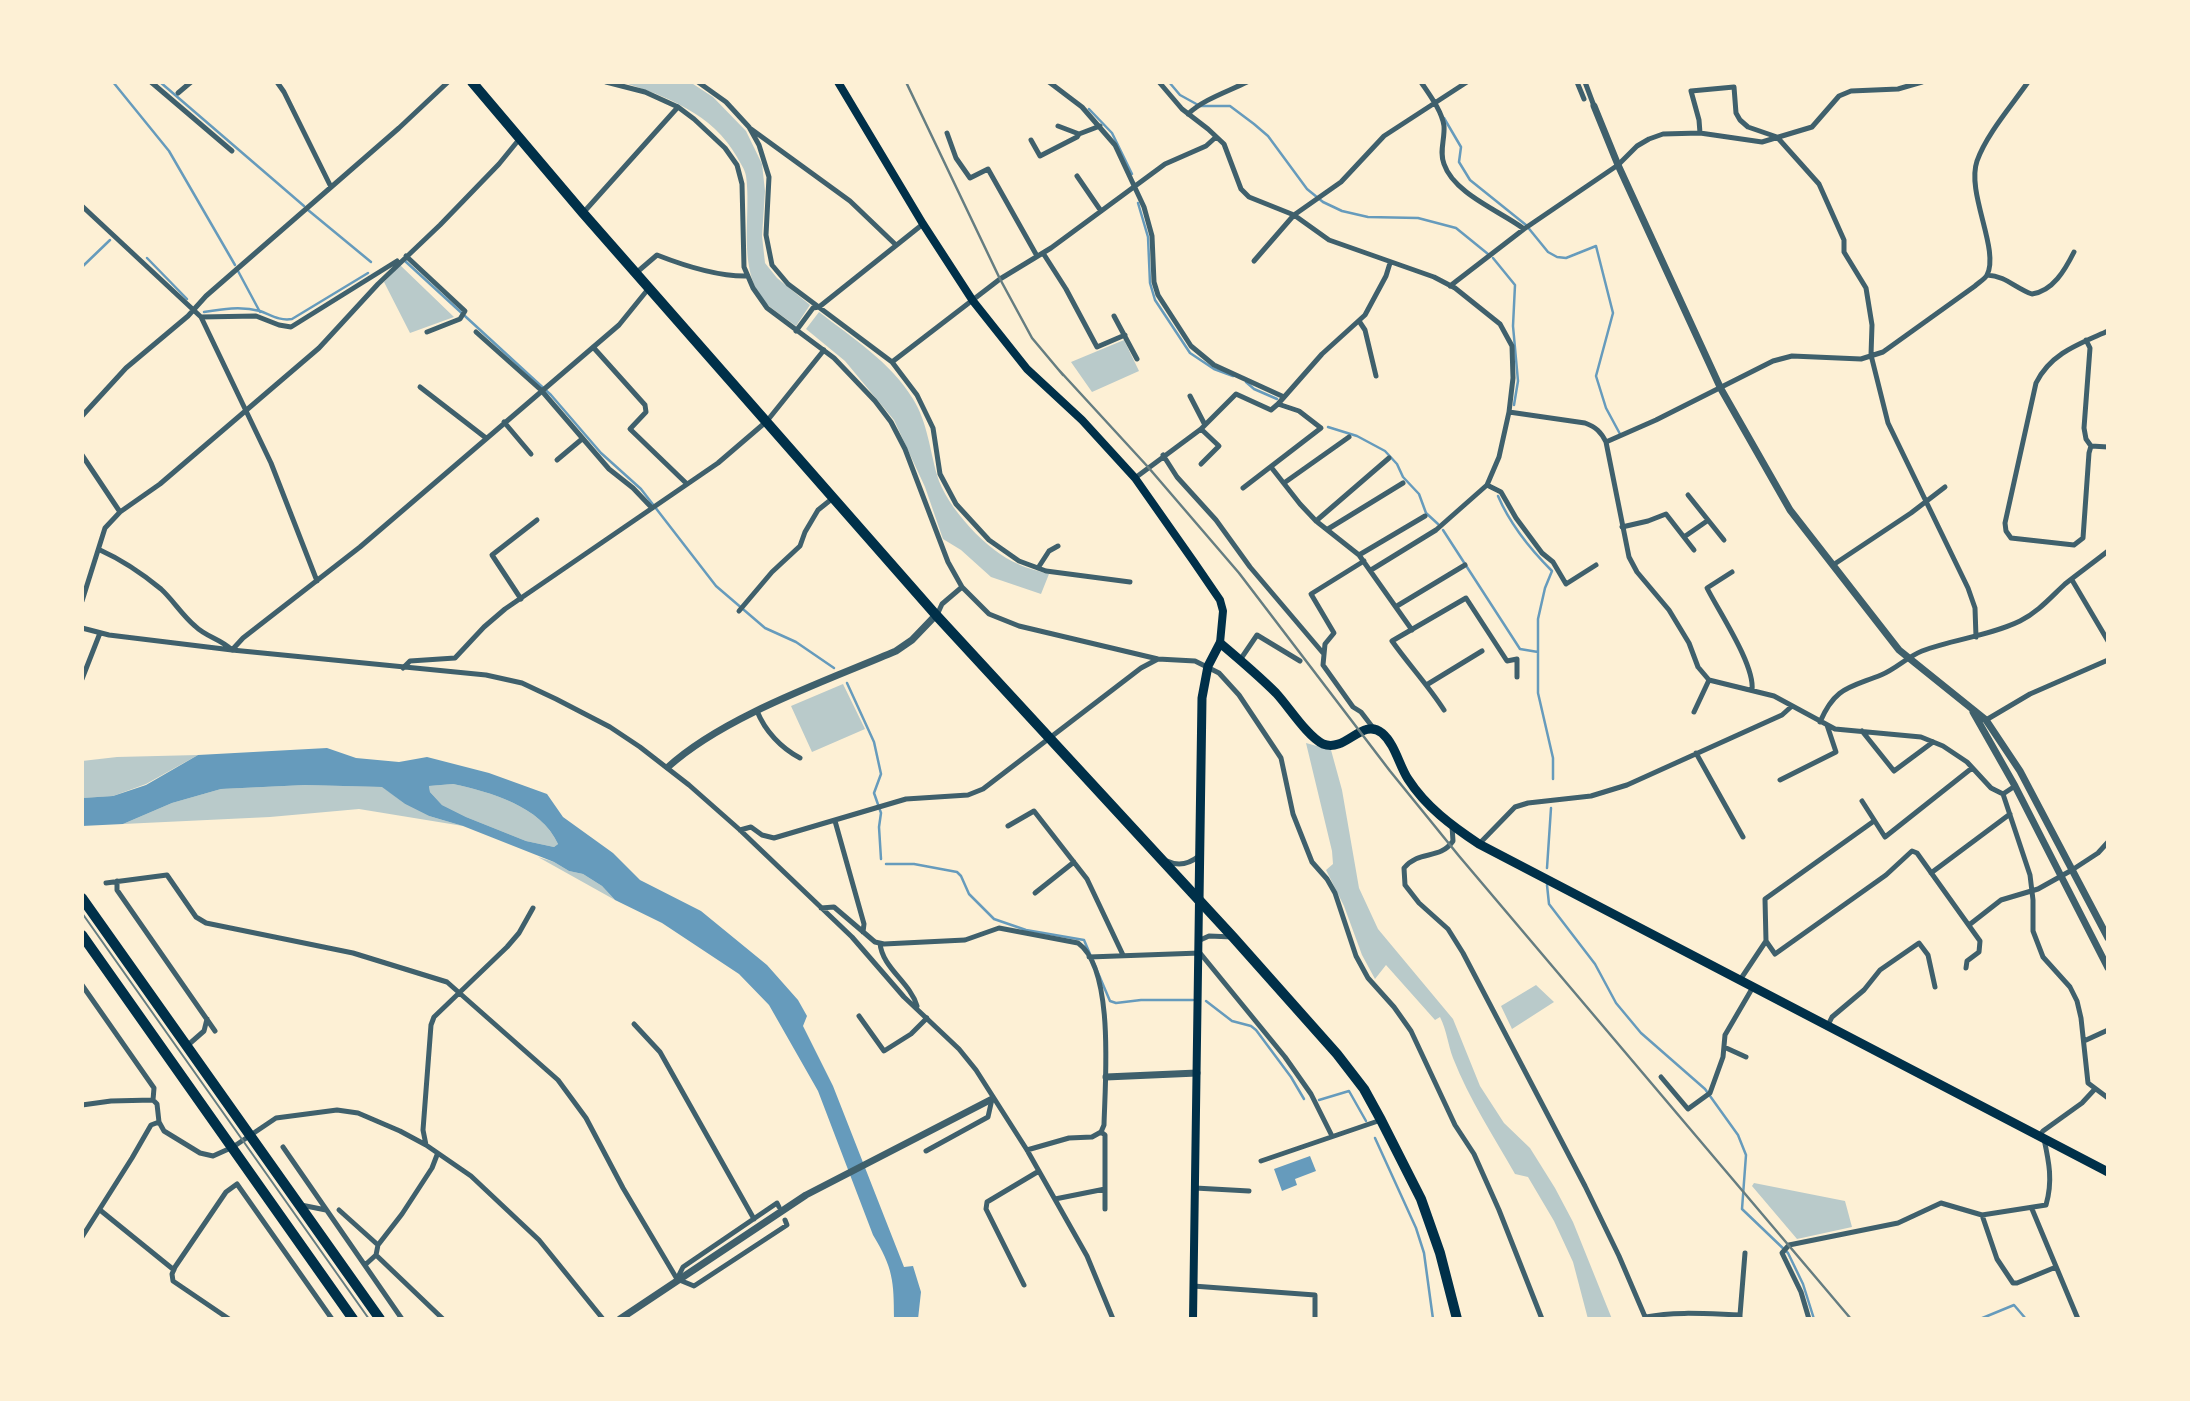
<!DOCTYPE html>
<html>
<head>
<meta charset="utf-8">
<style>
  body { margin:0 }
  #map { position:relative; width:2190px; height:1401px; overflow:hidden; background:#fdf0d5; font-family:Rubik,sans-serif }
  canvas { display:block }
  .frame { position:absolute; inset:0; border:84px solid #fdf0d5; pointer-events:none }
</style>
</head>
<body>
<div id="map">
<canvas width="2190" height="1401"></canvas>
<div class="frame"></div>
</div>
<script>
const g = document.querySelector('canvas').getContext('2d');
g.lineJoin = 'round';
function fillPath(path, color) {
  g.fillStyle = color;
  g.fill(path, 'evenodd');
}
function trace(path, color, width, dash) {
  g.strokeStyle = color;
  g.lineWidth = width;
  g.lineCap = dash ? 'butt' : 'round';
  g.setLineDash(dash || []);
  g.stroke(path);
}
const green = new Path2D(`
  M622 82H690L713 97 746 131 762 164 765 191 762 236 765 263 777 278 810 305 796 326C787 319 777 313 769 306 735 274 752 217 746 176 745 169 740 163 737 157 713 114 666 96 622 82Z
  M400 265 454 317 410 333 384 282Z
  M819 312C852 338 891 362 913 399 927 421 930 450 937 475 946 507 988 552 1018 564 1028 569 1039 571 1049 574L1041 594 991 577 961 550 943 539 925 487 894 420 845 361 806 329Z
  M1124 340 1139 371 1092 392 1071 362Z
  M843 684 865 729 812 752 791 706Z
  M1306 743 1331 750 1342 790 1359 888 1378 929 1453 1019 1480 1086 1504 1123 1530 1148 1555 1188 1573 1222 1612 1319H1588L1573 1262 1554 1221 1528 1177 1515 1174C1494 1137 1469 1099 1453 1058 1448 1045 1447 1031 1440 1017L1435 1020 1386 965 1375 979 1362 955 1344 906 1326 870 1333 864 1332 851Z
  M198 755 146 784 113 796 82 798V761L117 757Z
  M453 784C490 792 541 806 558 844L554 847 526 841 466 817 442 805 430 792 429 786Z
  M305 785 383 787 405 804 429 816 463 826 359 809 270 817 123 824 172 803 221 789Z
  M538 857 554 862 569 871 583 874 602 886 615 900Z
  M1536 985 1554 1002 1512 1029 1501 1006Z
  M1754 1183 1845 1201 1852 1227 1797 1239 1752 1186Z`);
const water = new Path2D(`
  M327 748 356 758 399 762 427 757 489 773 547 794 563 817 613 853 640 880 701 911 767 965 798 1000 807 1016 803 1026 833 1086 904 1267 913 1266 921 1292 918 1319H894C894 1281 893 1268 873 1235L818 1091 769 1005 739 974 662 923 615 900 602 886 583 874 569 871 554 862 463 826 429 816 405 804 382 787 305 785 221 789 172 803 123 824 82 826V798L113 796 146 785 198 755ZM453 784C490 792 541 806 558 844L554 847 526 841 466 817 442 805 430 792 429 786Z
  M1310 1156 1316 1171 1295 1179 1297 1185 1282 1191 1274 1169Z`);
const stream = new Path2D(`
  M113 82 169 151 235 265
  M160 82 304 206
  M1169 82 1180 95 1200 106H1230L1254 124 1268 136 1307 189 1323 202 1342 211 1368 217 1418 218 1456 228 1488 254
  M1089 109 1112 133 1132 174
  M1444 118 1461 147 1459 162 1470 180 1526 225 1548 252 1557 257 1566 258 1596 246 1613 313 1596 376 1606 408 1620 434
  M1138 203 1148 237 1150 283 1155 300 1190 353 1214 369 1233 376
  M308 210 371 262
  M147 258 187 299
  M1493 258 1515 285 1513 326 1518 381 1514 405
  M405 261 551 395 601 453 641 489 716 586 765 628 796 642 834 668
  M82 267 110 240
  M238 271 260 312
  M204 312C222 309 241 306 260 311 271 315 279 321 292 319L368 273
  M1246 382 1254 389 1277 399
  M1328 427 1357 436 1385 451 1397 464 1403 477 1419 494 1426 513 1438 524
  M1498 496C1510 524 1531 550 1552 571L1545 588 1538 619V693L1553 758V779
  M1443 530 1520 649 1538 652
  M847 683 874 742 881 774 874 793 881 813 879 827 881 859
  M886 864H914L957 872 961 876 969 894 994 919 1026 930 1084 940 1110 1001 1116 1003 1141 1000H1193
  M1547 868 1551 808
  M1547 885 1549 904 1595 964 1616 1003 1641 1033 1705 1089 1738 1135 1746 1155 1742 1209 1788 1253 1803 1284 1814 1319
  M1206 1001 1232 1021 1251 1026 1256 1030 1291 1077 1304 1099
  M1319 1100 1349 1091 1366 1121
  M1375 1138 1416 1228 1424 1253 1433 1319
  M1980 1319 2014 1305 2026 1319`);
const minor = new Path2D(`
  M151 82 232 151
  M277 82 284 92 331 187
  M606 82 645 92 678 107 694 119 725 148 737 165 742 184 744 267 753 288 767 308 834 358 875 401 891 422 905 449 948 562 962 587 989 614 1019 626 1158 659 1195 661 1219 673 1239 695 1281 758 1293 814 1312 862 1327 879 1335 893 1356 956 1368 978 1394 1007 1411 1031 1455 1125 1474 1154 1499 1210 1542 1319
  M698 82 726 102 749 127 759 145 769 177 766 235 772 265 788 284 892 362 917 395 933 428 940 474 956 504 989 540 1019 561 1046 571 1130 582
  M1049 82 1082 107 1115 145 1144 207 1152 236 1154 282 1158 295 1191 346 1214 365 1284 397
  M1159 82 1182 109 1208 129 1224 144 1241 189 1249 197 1294 215 1329 240 1434 277 1455 288 1500 324 1512 346 1513 378 1509 412 1499 457 1487 485 1436 530 1371 570
  M1421 82C1429 94 1442 111 1444 126 1445 139 1439 152 1444 164 1454 194 1502 212 1524 229
  M1577 82 1584 99
  M1585 82 1594 106
  M178 93 191 82
  M1188 114C1204 99 1227 92 1247 82
  M1058 126 1079 134
  M751 129 850 201 896 245
  M947 133 956 158 970 178 988 169 1037 256
  M1700 133 1699 120 1691 91 1734 87 1736 113 1740 120 1748 127 1777 137 1819 184 1844 240V252L1866 288 1872 325 1871 355 1888 423 1968 588 1975 608 1976 637
  M1031 140 1040 156 1077 137 1079 134 1100 126
  M1077 176 1101 211
  M82 206 201 317 271 463 317 581
  M583 213 678 107
  M1043 253 1066 289 1097 347 1125 335
  M406 256 465 311 460 319 427 332
  M1254 261 1294 215 1341 182 1384 136 1467 82
  M636 273 657 255C685 266 718 277 748 276
  M1987 275C2006 276 2015 288 2032 294 2053 291 2065 270 2074 252
  M1450 286 1524 229 1618 165 1637 146 1649 139 1663 134 1700 133 1762 142 1812 127 1839 96 1851 91 1898 89 1922 82
  M1114 316 1137 359
  M201 317 256 316 279 325 291 327 397 261
  M1359 321 1365 330 1376 376
  M796 331 813 308 819 307 923 224
  M476 332 541 390 609 469 633 488 652 508
  M2086 340 2090 348 2084 428 2086 439 2091 446 2108 447
  M593 347 645 405 646 412 630 429 687 484
  M892 362 1000 279 1051 248 1165 164 1206 146 1216 137
  M420 387 486 438
  M1190 396 1205 425
  M1509 412 1585 423C1596 427 1601 432 1606 442L1629 557 1637 572 1669 610 1689 643 1698 667 1709 680 1774 696 1835 729 1921 737 1943 746 1967 762 1991 788 2003 794 2015 786
  M82 416 126 368 188 316 206 296 399 128 448 82
  M504 422 531 454
  M1201 429 1219 446 1201 464
  M1606 442 1656 420 1773 361 1792 356 1861 359 1883 352 1975 286C1978 283 1985 279 1987 275 2000 250 1966 193 1977 161 1986 135 2012 105 2028 82
  M2091 446 2089 453 2083 538 2074 545 2011 538 2006 531 2005 523 2036 383C2051 353 2079 344 2108 331
  M82 455 120 512
  M1163 455 1177 477 1216 520 1250 567 1323 653
  M557 460 582 439
  M1271 467 1300 504 1316 521 1359 555 1412 630
  M1135 478 1201 429 1236 394 1271 410 1278 404
  M1284 483 1349 437
  M1487 485 1501 492 1516 518 1542 553 1553 562 1566 584 1596 565
  M1243 488 1321 428 1299 411 1278 404 1322 354 1365 315 1386 276 1390 263
  M1688 495 1724 540
  M1316 521 1389 458
  M1622 527 1648 521 1666 514 1694 550
  M1328 529 1403 483
  M1684 537 1707 521
  M100 550C120 559 144 575 161 589 173 600 182 615 195 626 206 637 221 639 232 650L243 638 360 547 619 325 649 288
  M1359 555 1425 516
  M1364 561 1311 594 1334 633 1325 644 1323 665 1353 707 1361 712 1374 729
  M1833 565 1911 513 1945 487
  M1038 568 1049 551 1058 546
  M1732 572 1707 588C1719 612 1755 665 1752 690
  M2072 580 2108 641
  M521 599 492 555 537 520
  M82 601 105 528 120 512 160 484 319 348 378 284 440 225 499 164 521 137
  M1397 606 1465 565
  M739 611 772 572 800 546 805 532 818 510 833 498
  M937 615 942 604 962 587
  M82 628 109 635 232 650 486 675 522 683 556 699 610 727 640 747 689 785 740 830 852 937 904 997 959 1049 976 1070 1027 1150 1087 1256 1113 1319
  M1240 660 1257 635 1300 661
  M403 668 410 661 455 658 484 627 505 609 718 463 767 421 824 350
  M82 679 100 633
  M1428 684 1482 651
  M1444 710C1428 685 1409 665 1392 641L1466 598 1507 661 1517 659V677
  M757 711C765 731 781 748 800 758
  M1694 712 1709 680
  M1986 720 2030 694 2108 660
  M1820 722C1835 687 1849 688 1881 675 1896 669 1907 657 1922 651 1954 639 1989 636 2020 621 2038 612 2050 598 2065 584 2079 573 2094 562 2108 551
  M1862 731 1894 771 1933 742
  M1696 753 1743 837
  M1780 780 1836 752 1827 725
  M2003 794 2030 875 2033 900V931L2043 957 2070 987 2077 1001 2081 1018 2088 1083 2108 1098
  M1862 801 1885 837 1972 768
  M835 821 864 924 863 932
  M1874 821 1765 899 1766 941 1775 954 1886 875 1912 851 1917 853 1980 941 1979 952 1967 961 1966 968
  M1008 826 1034 811 1087 879 1123 955
  M1452 826 1453 841C1439 861 1420 849 1404 868L1405 885 1419 903 1448 929 1463 953 1585 1186 1619 1256 1646 1319
  M740 830 751 827 762 835 774 838 906 799 968 795 983 789 1141 668 1158 659
  M1479 844 1515 807 1528 803 1591 796 1627 785 1782 715 1792 706
  M1167 861C1179 867 1189 864 1199 856
  M1931 873 2010 814
  M117 881V890L215 1031
  M106 883 167 875 196 917 206 923 353 953 447 982 558 1080 586 1118 623 1188 677 1279
  M1035 893 1074 862
  M821 908 834 907 875 942 884 944 965 940 999 928 1078 943C1115 969 1105 1083 1104 1125L1101 1132 1092 1137 1069 1138 1027 1150
  M1969 925 2001 900 2038 889 2072 870 2098 853 2108 842
  M1198 941 1209 936 1233 937
  M880 943C882 968 910 982 917 1006
  M1089 957 1200 953 1285 1057 1311 1094 1332 1136
  M1740 980 1766 941
  M82 985 154 1088 153 1100
  M859 1016 884 1051 911 1034 927 1018
  M634 1024 660 1052 754 1219
  M1828 1025 1832 1017 1864 990 1880 970 1919 943 1928 955 1935 987
  M2084 1041 2108 1030
  M188 1045 204 1031 207 1019
  M1724 1047 1746 1057
  M1661 1077 1688 1109 1710 1093 1723 1057 1725 1035 1753 987
  M82 1105 111 1101 153 1100 157 1104 159 1122 164 1131 200 1153 213 1156 233 1147 276 1118 337 1110 358 1113 400 1131 426 1145 471 1176 539 1240 603 1319
  M1101 1132 1105 1135V1209
  M2039 1136 2043 1131 2082 1103 2094 1090
  M426 1145 423 1130 431 1025 434 1017 507 947 519 933 533 908
  M283 1147 402 1319
  M926 1151 988 1117 992 1099
  M1261 1161 1381 1120
  M1195 1188 1249 1191
  M1055 1199 1105 1189
  M301 1205 326 1210
  M779 1207 777 1203 683 1267 677 1279 694 1286 787 1225 785 1220
  M2032 1209 2078 1319
  M100 1210 174 1270
  M339 1210 378 1245
  M1982 1215 1997 1259 2013 1283H2017L2056 1267
  M82 1237 132 1158 151 1125 159 1122
  M376 1255 443 1319
  M365 1265 376 1255 378 1245 402 1214 432 1168 437 1155
  M1024 1285 986 1209 987 1202 1039 1171
  M1193 1286 1315 1295V1319
  M1740 1315 1745 1253
  M1646 1317C1676 1311 1709 1314 1740 1315V1319
  M229 1319 173 1281 172 1274 175 1267 226 1192 237 1184 332 1319
  M1809 1319 1801 1292 1782 1253 1789 1245 1898 1223 1941 1203 1982 1215 2046 1205C2053 1181 2049 1162 2044 1139`);
const tertiary = new Path2D(`
  M1594 106 1618 165 1721 389 1790 510 1899 650 1986 720 2020 771 2108 938
  M1973 712 2015 786 2108 968
  M668 767C724 716 826 681 896 651L912 640 936 615
  M1106 1077 1197 1073
  M620 1319 806 1195 992 1099`);
const secondary = new Path2D(`
  M838 82 923 224 973 301 1027 369 1082 420 1135 478 1194 562 1220 600 1223 611 1220 643
  M1193 1319 1199 901`);
const primary = new Path2D(`
  M1199 901 1202 698 1208 666 1220 643C1239 659 1258 675 1276 693 1289 707 1307 736 1323 744 1346 753 1362 717 1382 733 1395 744 1399 765 1408 779 1426 807 1452 826 1479 844L2108 1172`);
const trunk = new Path2D(`
  M472 82 583 213 936 615 1233 937 1337 1054 1364 1089 1381 1120 1421 1199 1440 1253 1457 1319
  M82 898 380 1319
  M82 935 353 1319`);
const tram = new Path2D(`
  M82 913 369 1319`);
const rail = new Path2D(`
  M906 82 1000 279 1032 338 1063 375
  M1058 369 1148 467 1239 573 1390 771 1459 856 1851 1319`);
fillPath(green, '#b9caca');
fillPath(water, '#669bbc');
trace(stream, '#669bbc', 2.5);
trace(minor, '#3f606c', 5);
trace(tertiary, '#3f606c', 7);
trace(secondary, '#003049', 8);
trace(primary, '#003049', 9);
trace(trunk, '#003049', 10);
trace(tram, '#657d81', 2);
trace(rail, '#657d81', 2.5);
</script>
</body>
</html>
